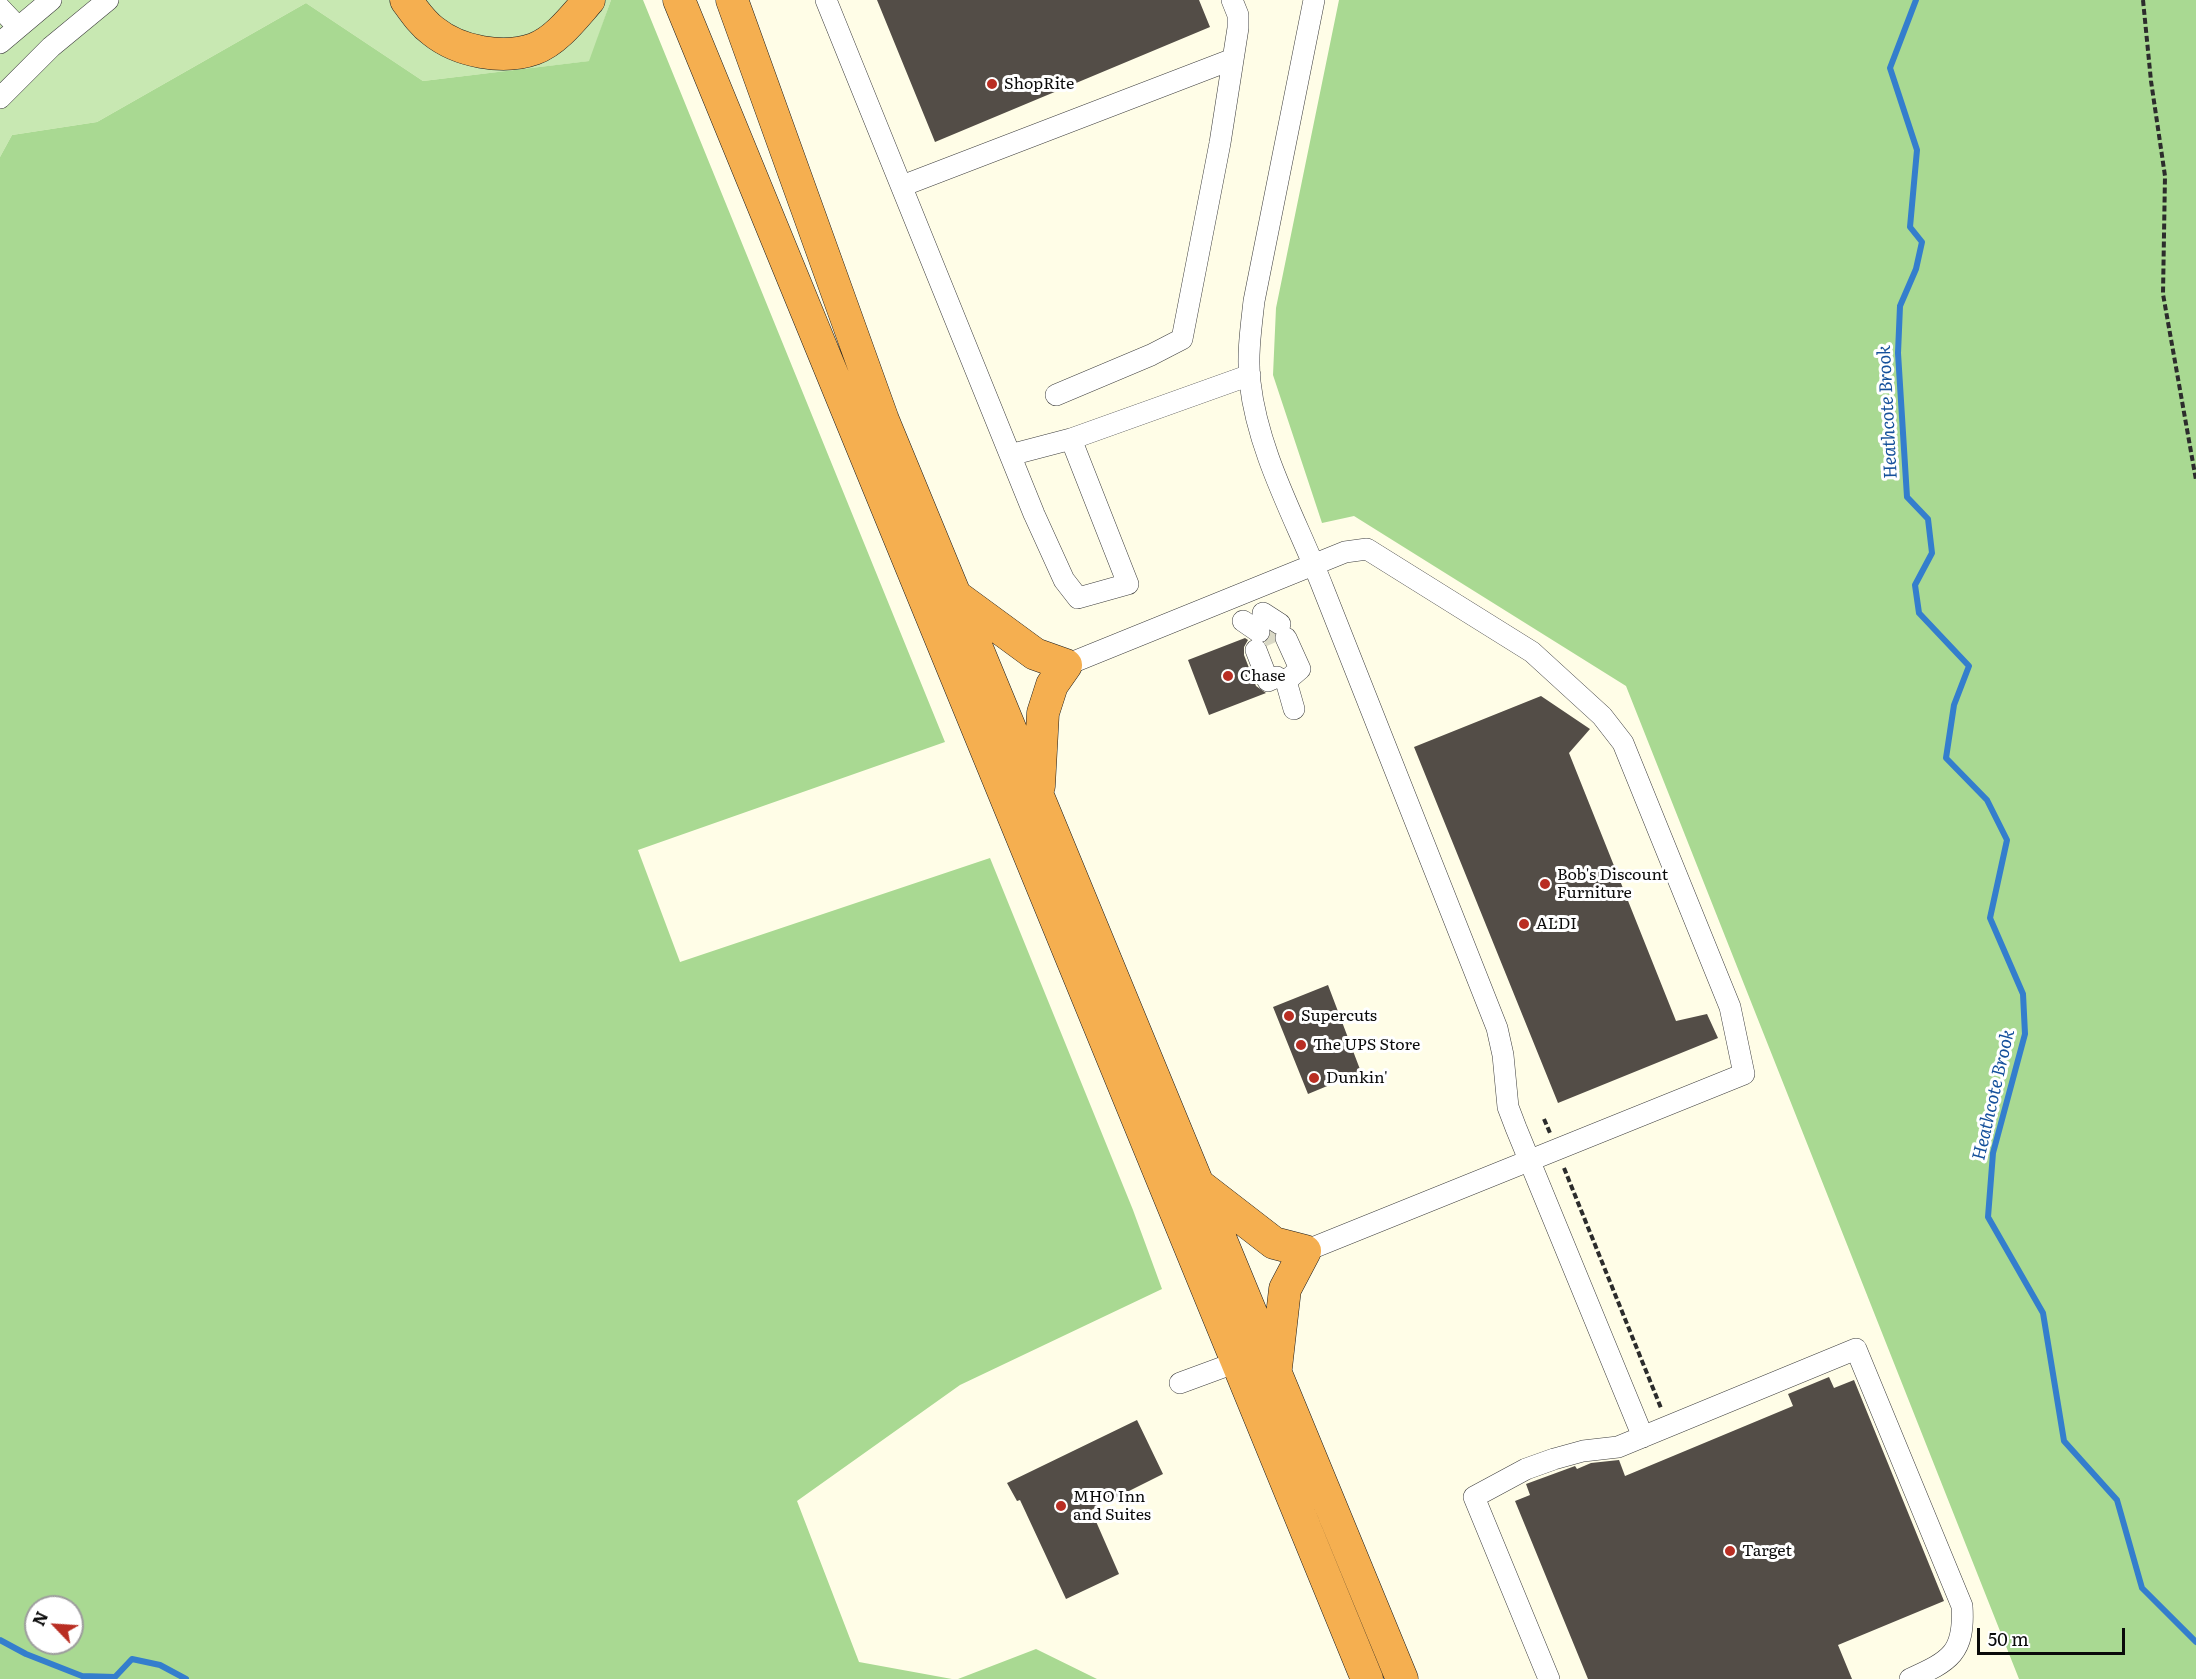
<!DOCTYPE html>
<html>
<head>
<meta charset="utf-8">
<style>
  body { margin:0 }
  #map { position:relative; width:2196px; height:1679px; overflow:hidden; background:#fffde7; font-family:Literata,serif }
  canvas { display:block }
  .north { position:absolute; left:24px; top:1595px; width:60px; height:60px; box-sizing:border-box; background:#fff; border:2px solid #9d9d9d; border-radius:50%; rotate:295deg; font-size:16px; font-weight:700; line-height:24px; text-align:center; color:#0a0a0a }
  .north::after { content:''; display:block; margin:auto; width:21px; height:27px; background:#b92e23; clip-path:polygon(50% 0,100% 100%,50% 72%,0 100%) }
  .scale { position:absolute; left:1977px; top:1628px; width:148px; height:27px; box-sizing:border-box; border:3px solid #0a0a0a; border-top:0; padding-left:8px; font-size:18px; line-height:21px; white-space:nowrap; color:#0a0a0a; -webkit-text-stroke:4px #fff; paint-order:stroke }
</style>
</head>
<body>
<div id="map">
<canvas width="2196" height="1679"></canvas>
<div class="north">N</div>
<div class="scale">50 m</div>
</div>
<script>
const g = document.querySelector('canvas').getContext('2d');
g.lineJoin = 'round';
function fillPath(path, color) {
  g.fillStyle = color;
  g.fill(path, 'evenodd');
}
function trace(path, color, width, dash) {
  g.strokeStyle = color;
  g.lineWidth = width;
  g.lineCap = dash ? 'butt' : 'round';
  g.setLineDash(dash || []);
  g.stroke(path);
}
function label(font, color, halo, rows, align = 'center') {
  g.font = font + ' Literata,serif';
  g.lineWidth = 6;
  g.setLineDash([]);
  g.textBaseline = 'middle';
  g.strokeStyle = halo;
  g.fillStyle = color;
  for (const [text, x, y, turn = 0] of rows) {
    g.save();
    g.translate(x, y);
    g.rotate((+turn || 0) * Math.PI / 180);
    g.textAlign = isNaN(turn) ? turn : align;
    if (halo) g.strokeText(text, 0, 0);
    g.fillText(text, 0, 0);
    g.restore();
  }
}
const green = new Path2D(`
  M0 0H611L590 61 423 81 306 3 97 122 12 135 0 157Z`);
const forest = new Path2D(`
  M611 0H643L945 742 638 850 680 962 990 858 1133 1210 1162 1289 960 1385 797 1501 859 1662 952 1679H0V157L12 135 97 122 306 3 423 81 589 61ZM36 1607H72V1643H36Z
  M1339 0H2196V1679H2019L1626 686 1354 516 1322 523 1273 375 1276 308Z
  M1036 1649 1097 1679H958Z`);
const stream = new Path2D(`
  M1916 0 1890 68 1917 150 1910 227 1922 242 1916 269 1900 306 1898 353 1907 497 1928 519 1932 553 1915 585 1919 613 1969 666 1954 705 1946 758 1987 800 2007 840 1990 918 2023 994 2025 1034 1993 1153 1988 1217 2043 1313 2064 1441 2117 1500 2142 1588 2196 1642
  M0 1640 26 1654 82 1676 115 1677 132 1659 160 1665 186 1679`);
const building = new Path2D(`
  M877 0H1199L1210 27 935 142Z
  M1245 638 1248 640 1244 647V655L1256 686 1266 693 1209 715 1188 660Z
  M1541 696 1590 729 1569 753 1676 1021 1707 1014 1718 1038 1558 1103 1414 747Z
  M1328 985 1361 1072 1308 1094 1273 1007Z
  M1829 1377 1834 1388 1854 1380 1944 1601 1838 1645 1852 1679H1588L1515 1501 1530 1495 1526 1484 1575 1466 1577 1469 1591 1463 1619 1460 1625 1476 1793 1406 1788 1394Z
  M1137 1420 1163 1474 1091 1510 1119 1574 1066 1599 1020 1500 1017 1501 1007 1483Z`);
const minorTunnel = new Path2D(`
  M1270 628 1276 642`);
const path = new Path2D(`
  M2143 0 2151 81 2165 176 2163 294 2196 480
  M1544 1119 1550 1133
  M1564 1168 1661 1408`);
const minor = new Path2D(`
  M826 0 1034 514 1064 580 1078 598 1128 584 1071 439
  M1314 0 1254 301C1251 328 1247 355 1250 382 1258 454 1297 521 1323 588 1380 734 1438 881 1497 1028L1503 1055 1508 1107 1516 1128 1643 1437
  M0 8 18 27
  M0 43 51 0
  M0 98 51 47 108 0
  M902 186 1233 59
  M1056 395 1151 355 1182 339 1220 143 1238 28V15L1232 0
  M1010 455 1071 439 1250 375
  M1263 613 1280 624
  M1243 621 1259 632
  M1286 638 1300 669 1286 681 1294 709
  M1256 650 1268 681 1277 677
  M1066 665 1345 552 1367 549 1532 652 1602 716 1623 743 1730 1007 1744 1074 1305 1251
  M1180 1383 1237 1362
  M1549 1679 1474 1497 1526 1469 1554 1459 1583 1451 1618 1447 1856 1349 1962 1606C1965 1653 1950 1661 1910 1679`);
const highway = new Path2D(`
  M406 0C414 11 422 23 433 31 459 52 503 60 534 49 556 41 574 17 589 0
  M679 0 1367 1679
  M732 0 883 420 1402 1679
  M956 596 1035 654 1066 665 1052 685 1043 713 1039 786
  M1199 1185 1274 1243 1305 1251 1285 1289 1276 1368`);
const markers = [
  [992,84,6,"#b92e23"],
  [1228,676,6,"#b92e23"],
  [1545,884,6,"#b92e23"],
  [1524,924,6,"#b92e23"],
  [1289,1016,6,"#b92e23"],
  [1301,1045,6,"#b92e23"],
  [1314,1078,6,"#b92e23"],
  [1061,1506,6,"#b92e23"],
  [1730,1551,6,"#b92e23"]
];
const poiNames = [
  ["ShopRite",1004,84],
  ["Chase",1240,676],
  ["Bob's Discount",1557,875],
  ["Furniture",1557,893],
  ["ALDI",1536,924],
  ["Supercuts",1301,1016],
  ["The UPS Store",1313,1045],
  ["Dunkin'",1326,1078],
  ["MHO Inn",1073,1497],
  ["and Suites",1073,1515],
  ["Target",1742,1551]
];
const waterNames = [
  ["Heathcote Brook",1888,412,-93],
  ["Heathcote Brook",1994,1095,-77]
];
fillPath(green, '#c8e8b2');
fillPath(forest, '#a9d992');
trace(stream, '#347ecd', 6);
fillPath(building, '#534d47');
trace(minorTunnel, '#dad9c6', 21, [21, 10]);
trace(minor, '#3d3d3d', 22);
trace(highway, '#1b1b1b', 33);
trace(path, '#2c2c2c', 4, [6, 3]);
trace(minor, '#fff', 21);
trace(highway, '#f5af50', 32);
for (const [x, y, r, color] of markers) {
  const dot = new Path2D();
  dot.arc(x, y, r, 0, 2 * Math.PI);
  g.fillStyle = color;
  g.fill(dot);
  trace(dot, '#fff', 2);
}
label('16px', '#0a0a0a', '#fff', poiNames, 'left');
label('italic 18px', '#15509b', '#fff', waterNames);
</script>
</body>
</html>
